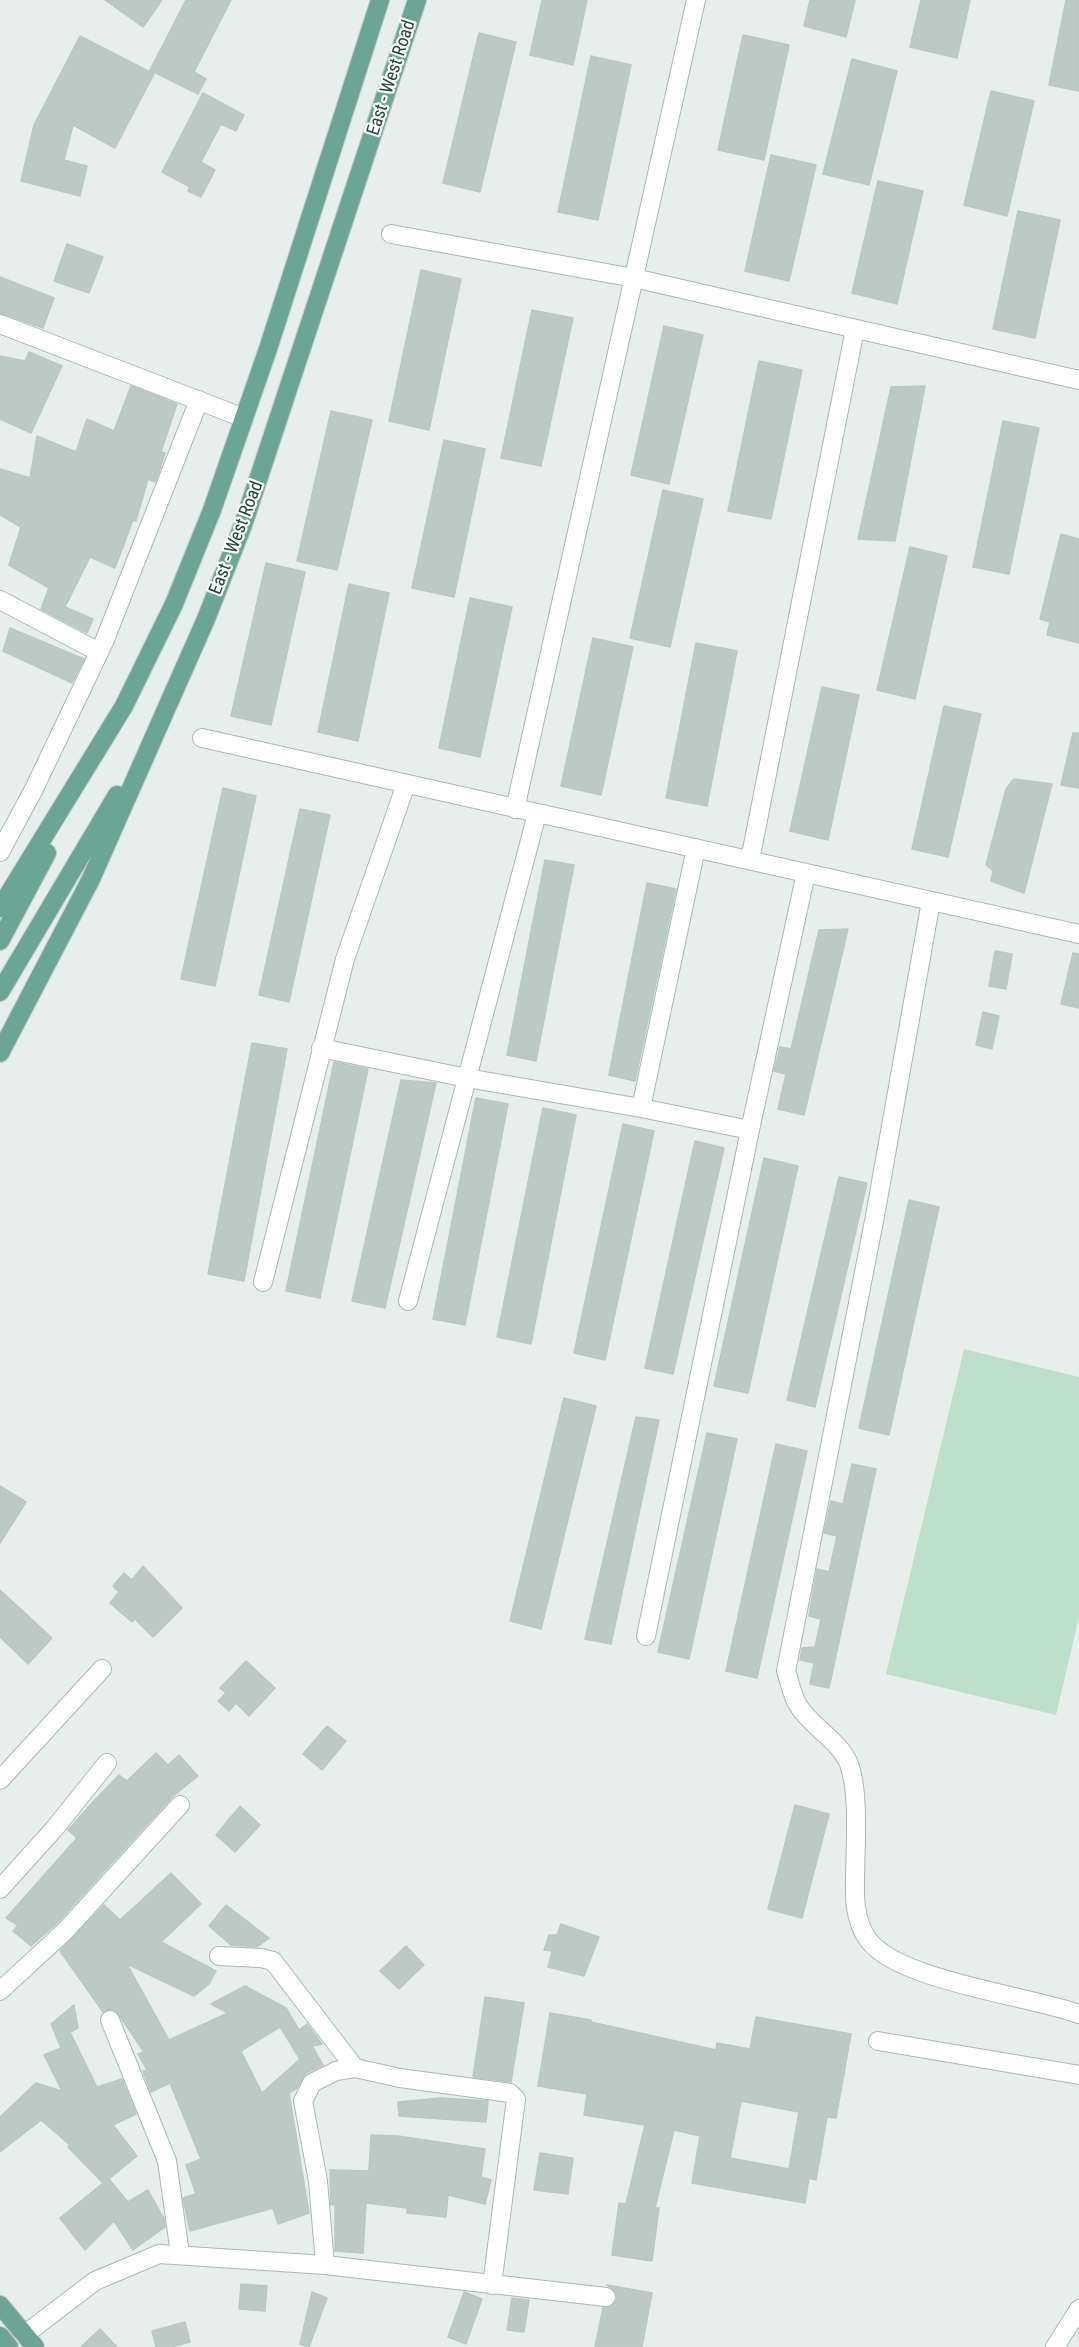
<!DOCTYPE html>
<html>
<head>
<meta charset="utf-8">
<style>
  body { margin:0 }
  canvas { display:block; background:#e6efeb }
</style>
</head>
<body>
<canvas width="1079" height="2347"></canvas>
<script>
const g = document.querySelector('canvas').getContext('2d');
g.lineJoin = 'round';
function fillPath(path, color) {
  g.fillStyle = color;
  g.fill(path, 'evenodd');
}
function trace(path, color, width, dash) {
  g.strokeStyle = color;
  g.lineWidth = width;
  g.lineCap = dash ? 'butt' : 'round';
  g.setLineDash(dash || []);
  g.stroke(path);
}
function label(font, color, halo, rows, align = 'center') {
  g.font = font + ' "Roboto Condensed",sans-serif';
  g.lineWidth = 4.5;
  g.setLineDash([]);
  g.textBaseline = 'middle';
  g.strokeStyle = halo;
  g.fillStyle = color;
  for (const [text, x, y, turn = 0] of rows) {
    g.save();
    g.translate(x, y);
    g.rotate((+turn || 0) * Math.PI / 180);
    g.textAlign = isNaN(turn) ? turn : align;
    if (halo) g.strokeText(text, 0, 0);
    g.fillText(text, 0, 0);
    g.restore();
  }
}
const green = new Path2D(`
  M964 1349 1079 1377V1617L1056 1715 886 1674Z`);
const building = new Path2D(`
  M105 0H162L143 27Z
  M186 0H231L194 72 206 79 198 94 150 70Z
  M542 0H587L573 65 530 55Z
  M810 0H855L846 37 804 26Z
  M921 0H970L957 58 910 47Z
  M1066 0H1079V91L1049 85Z
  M479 33 516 42 480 192 443 183Z
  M743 35 789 45 764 160 718 150Z
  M80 36 154 74 115 148 73 125 64 160 87 166 80 196 21 181 34 125Z
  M591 56 631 65 598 220 558 212Z
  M852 59 897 71 869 185 823 174Z
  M991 91 1034 101 1007 216 964 205Z
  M203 93 244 115 236 131 221 124 201 162 215 170 201 197 188 191 190 187 162 172Z
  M771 155 816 165 789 281 745 271Z
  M878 181 923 191 897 304 852 293Z
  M1018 211 1060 220 1035 338 993 329Z
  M67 244 103 257 89 293 54 281Z
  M421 270 461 279 429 430 389 421Z
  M0 277 54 298 43 328 0 313Z
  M532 310 573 318 541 466 501 458Z
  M664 326 703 335 669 484 631 475Z
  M29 352 62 366 31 433 0 419V356L25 361Z
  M759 361 802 370 771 519 728 511Z
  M131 386 177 404 161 452 165 453 159 472 155 482 148 479 136 521 133 520 115 568 90 557 65 607 93 619 87 633 41 609 49 588 9 565 21 527 0 515V469L30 478 37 436 76 452 87 419 114 431Z
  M925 386 895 541 858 539 891 387Z
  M331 411 372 420 337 570 297 561Z
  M1003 421 1039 428 1009 574 973 567Z
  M444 440 485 449 454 597 412 588Z
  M663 490 703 499 670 647 630 638Z
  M1061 534 1079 539V643L1047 635 1050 622 1040 619Z
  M910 547 947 556 915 699 877 690Z
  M266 563 305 572 271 725 231 716Z
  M349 584 389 593 358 741 318 732Z
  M470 598 512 607 480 757 439 748Z
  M10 628 84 659 72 683 3 651Z
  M593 638 633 647 601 795 561 786Z
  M696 643 737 651 707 806 666 798Z
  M822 687 859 695 828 840 790 831Z
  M944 706 981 714 948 857 912 849Z
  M1073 733H1079V788L1061 785Z
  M1014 779 1052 784 1024 893 991 881 993 871 986 865 1006 789Z
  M223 788 256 796 215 986 181 979Z
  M300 809 330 815 289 1002 259 995Z
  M545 860 574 865 536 1061 507 1055Z
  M647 883 676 889 635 1081 609 1075Z
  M848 929 804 1115 778 1109 786 1074 774 1071 780 1047 791 1049 819 930Z
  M995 951 1012 954 1006 989 989 986Z
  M1073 953 1079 954V1008L1061 1004Z
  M983 1012 999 1016 992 1049 976 1045Z
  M252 1043 287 1049 244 1281 208 1274Z
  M334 1062 368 1069 320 1298 286 1291Z
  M401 1080 436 1083 385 1308 352 1301Z
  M476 1098 508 1104 465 1325 433 1319Z
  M543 1108 576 1115 531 1344 497 1337Z
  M623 1124 654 1131 605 1360 574 1353Z
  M695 1141 724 1148 673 1374 645 1368Z
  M764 1158 798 1166 748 1393 714 1386Z
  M839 1177 867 1183 815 1407 787 1400Z
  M909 1200 939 1207 889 1435 859 1428Z
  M564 1398 596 1406 541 1629 510 1621Z
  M636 1417 659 1420 611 1644 585 1639Z
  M707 1433 737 1439 689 1659 658 1652Z
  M776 1444 807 1451 757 1678 726 1671Z
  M852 1464 876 1469 829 1688 810 1684 814 1663 800 1660 802 1648 815 1647 821 1619 809 1616 817 1569 829 1572 837 1536 824 1533 831 1501 843 1504Z
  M0 1486 26 1502 0 1543Z
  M143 1566 182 1608 153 1637 135 1619 132 1622 110 1603 119 1592 113 1586 124 1573 132 1580Z
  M0 1590 52 1638 28 1664 0 1637Z
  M246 1661 275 1688 249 1716 236 1703 229 1711 218 1701 226 1693 220 1688Z
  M327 1726 346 1741 322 1770 303 1754Z
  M156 1753 168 1765 179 1755 198 1776 172 1797 57 1923 31 1946 13 1931 18 1925 6 1918 77 1838 68 1830 90 1805 119 1775 127 1781Z
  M795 1805 829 1814 802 1918 768 1909Z
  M240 1806 260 1825 235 1852 216 1835Z
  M171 1873 201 1904 161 1942 216 1971 209 1984 194 1996 127 1964 169 2040 228 2013 211 2004 245 1986 286 2008 299 2030 307 2024 322 2044 312 2046 323 2065 306 2073 297 2088 289 2093 309 2213 278 2224 273 2208 190 2231 183 2198 196 2194 186 2165 201 2159 170 2083 151 2092 143 2071 147 2070 138 2054 144 2052 117 2012 111 2009 103 2012 60 1951 104 1905 120 1920ZM280 2027 300 2059 262 2093 241 2051Z
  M226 1905 269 1938 257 1947 231 1945 209 1926Z
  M561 1924 599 1937 584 1976 548 1967 552 1951 544 1950 549 1935H557Z
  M406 1946 424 1965 399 1989 380 1971Z
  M485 1997 524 2003 511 2082 473 2077Z
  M74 2005 78 2028 70 2032 97 2087 122 2079 136 2114 113 2125 137 2156 109 2179 128 2202 148 2190 164 2219 165 2227 133 2250 114 2221 85 2250 60 2218 103 2183 68 2147 70 2145 41 2120 0 2152V2117L36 2083 62 2091 44 2055 61 2048 51 2024Z
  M550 2013 591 2020V2022L716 2050 717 2043 750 2049 756 2017 851 2034 836 2118 827 2117 816 2180 809 2178 805 2203 692 2183 700 2136 674 2130 655 2208H659L652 2261 612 2255 619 2203 626 2204 645 2125 584 2115 587 2094 538 2086ZM741 2101 799 2112 789 2169 730 2158Z
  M441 2098 488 2101 486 2122 399 2116 398 2102Z
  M371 2135 398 2136 485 2149 481 2177 491 2180 485 2204 448 2195 446 2217 407 2213V2208L366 2203 363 2253 335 2251V2204L331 2205 330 2170 369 2171Z
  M540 2153 573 2158 568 2194 534 2190Z
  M241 2284 267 2286 265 2311 239 2309Z
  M607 2285 652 2293 642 2347H595L603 2308 611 2307 617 2299 616 2292Z
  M312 2292 327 2298 309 2347 300 2344Z
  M464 2292 482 2299 466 2344 448 2337Z
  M512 2298 529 2300 524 2332 507 2330Z
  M185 2322 190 2342 171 2347H156L152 2331Z
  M100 2329 117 2347H81Z`);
const minor = new Path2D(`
  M391 234 634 278 1079 380
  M0 324 244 418
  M0 600 99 652
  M202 738 1079 934
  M515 809 696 0
  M696 848 641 1108 750 1130
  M0 852 33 791 104 642 199 400
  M750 860 855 329
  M931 901 875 1216 786 1671C790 1682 792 1696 798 1705 811 1727 839 1740 849 1764 861 1797 854 1858 855 1895 855 1910 860 1931 870 1942 902 1981 1029 1996 1079 2014
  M321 1048 467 1078 641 1108
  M263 1282 345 959 406 784
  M408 1301 537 814
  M646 1636 750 1130 806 873
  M0 1780 102 1669
  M0 1889 54 1829 107 1763
  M219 1956 261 1958 273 1961 355 2068
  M0 1991 65 1931 180 1805
  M110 2020 167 2161 180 2254
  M878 2041 1079 2075
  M325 2265 318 2181 303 2101 312 2083 336 2071 355 2068 400 2078 510 2093 516 2099 492 2285
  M24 2335 95 2281 159 2254 325 2265 606 2297
  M1055 2347 1079 2309`);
const major = new Path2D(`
  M0 908 124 706 174 604 212 510 268 349 380 0
  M0 941 47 853
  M0 992 117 795
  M0 1053 91 879 206 619 243 525 417 0
  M0 2305 35 2347
  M0 2336 9 2347`);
const streetNames = [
  ["East - West Road",392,78,-72],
  ["East - West Road",237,538,-69]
];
fillPath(green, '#bfe0c8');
fillPath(building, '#bbcac4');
trace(building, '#b8c9c2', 1.5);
trace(minor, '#a8b8b2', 20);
trace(major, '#c2cac8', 20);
trace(minor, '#fff', 18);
trace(major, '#6aa596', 18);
label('18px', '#24423a', '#f7fbf9', streetNames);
</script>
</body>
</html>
